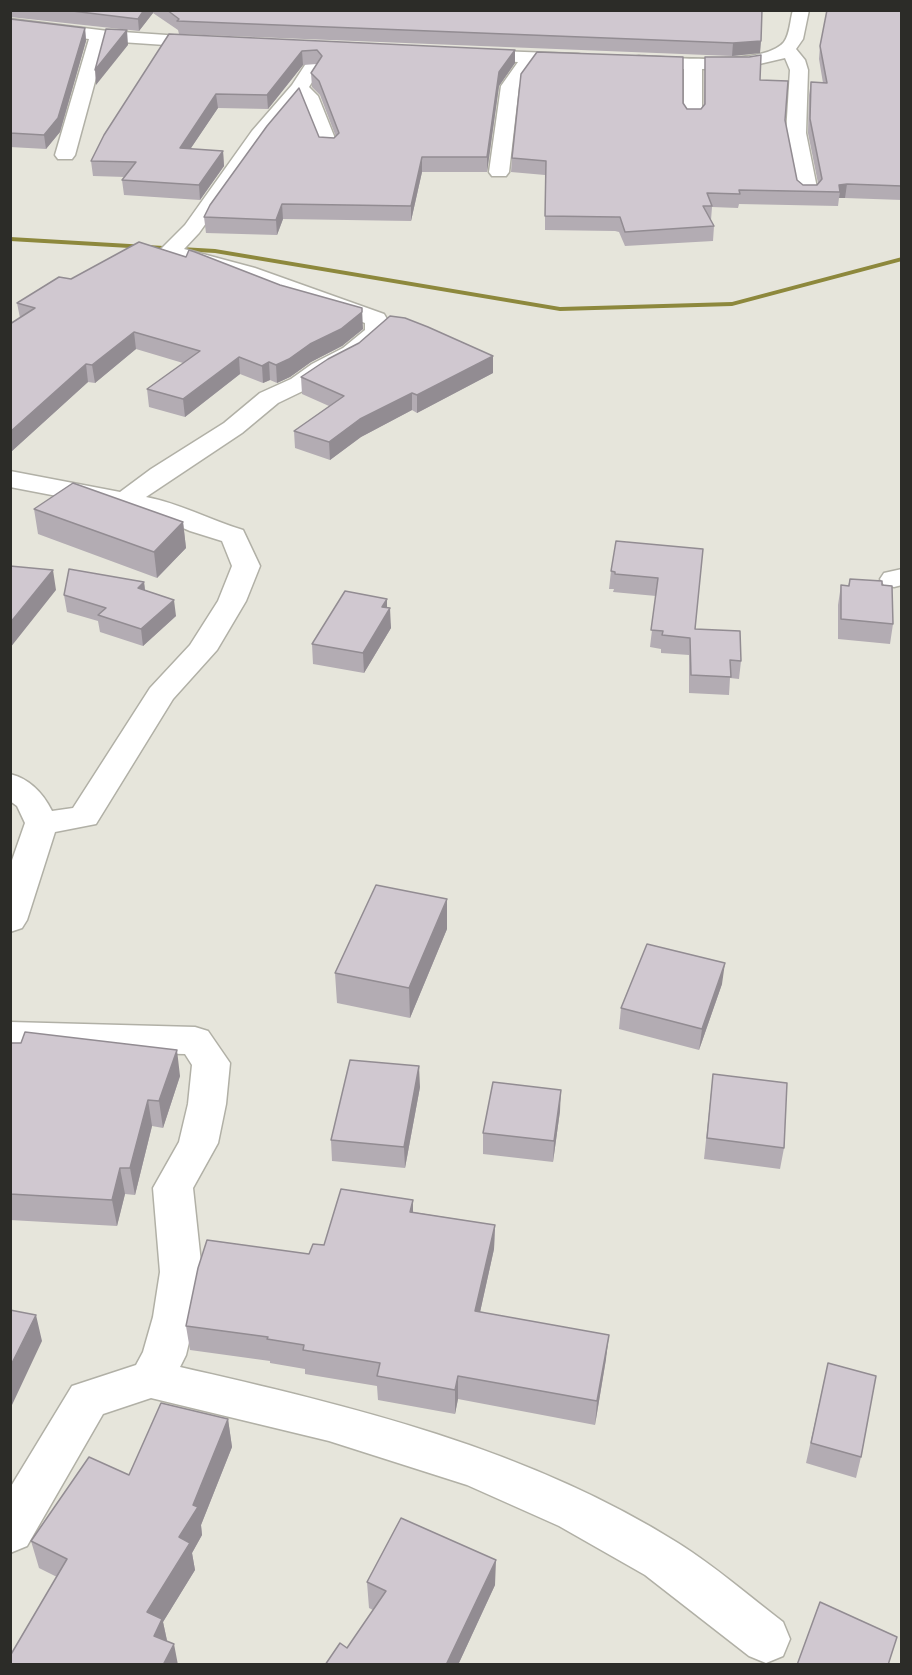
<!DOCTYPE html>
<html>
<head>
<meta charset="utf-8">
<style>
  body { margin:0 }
  #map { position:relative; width:912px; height:1675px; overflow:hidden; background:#e6e5db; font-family:"Titillium Web",sans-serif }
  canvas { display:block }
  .frame { position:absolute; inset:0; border:12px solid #2c2c28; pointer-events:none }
</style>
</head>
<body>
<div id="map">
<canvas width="912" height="1675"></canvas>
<div class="frame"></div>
</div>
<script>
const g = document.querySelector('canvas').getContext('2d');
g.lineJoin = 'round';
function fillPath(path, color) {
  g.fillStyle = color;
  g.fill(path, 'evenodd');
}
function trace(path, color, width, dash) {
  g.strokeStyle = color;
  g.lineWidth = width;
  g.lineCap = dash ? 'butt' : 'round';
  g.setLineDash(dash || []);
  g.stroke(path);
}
const stream = new Path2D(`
  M10 237 215 249 560 307 732 302 902 257V261L732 306 560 311 215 253 10 241Z`);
const minor = new Path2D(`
  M793 10H809L803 39 796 49 805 60 808 70 806 133 818 193 815 197H801L798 193 786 133 790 70 785 58 742 68 702 69V116L700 120H686L684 116V69L639 66 633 65 630 61 633 57 639 56C669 58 765 66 784 42 790 34 790 20 793 10Z
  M10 19 108 31 210 38 216 39 219 43 216 47 210 48 106 41 75 155 72 159H58L55 155 89 39 10 29Z
  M324 44 330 45 333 49 309 87 318 96 338 146 335 150H321L300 98 266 139 199 233 184 249 255 268 384 314 387 319 388 332 359 358 328 374 307 389 278 403 242 433 146 497C179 503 210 520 243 530L260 566 246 601 217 650 173 699 96 824 55 832 27 920 22 928 10 932V866L25 823 17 806 10 801V774C30 779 43 793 52 811L73 808 150 688 190 645 218 601 232 566 222 541 190 531 151 514 10 487V471L120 492 151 469 224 423 260 393 291 379 312 364 343 348 365 330V323L240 277 161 257 158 252 185 225 252 131 292 85 318 45Z
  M471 50 578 54 584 55 587 59 584 63 578 64 536 63 519 86 509 172 506 176H492L489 172 501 86 518 62 465 59 462 55 465 51Z
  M902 569V585L894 587 884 585 880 579 884 573Z
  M10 1022 195 1027 208 1031 230 1063 226 1104 218 1143 193 1188 202 1272 195 1317 186 1355 180 1367C351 1406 527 1448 678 1543 715 1566 749 1596 783 1622L790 1639 783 1656 766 1663 749 1656 645 1575 559 1526 467 1485 329 1441 151 1398 103 1414 27 1546 10 1553V1488L72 1386 136 1365 143 1352 153 1317 160 1272 153 1188 179 1142 188 1104 192 1065 185 1054 10 1050Z`);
const wall = new Path2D(`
  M10 10H762L760 53 732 56 179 34 178 30 153 13 139 31 10 17Z
  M902 10V200L845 198H839L838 206 739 204 738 208 712 207 711 220 714 226 713 241 625 246 619 232 615 231 545 230V175L511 172 512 158 683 103 687 109H701L704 105 705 57 760 80 785 120 797 180 803 185H817L818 183 808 133 809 95 811 82 823 83 819 59 820 46Z
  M10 19 85 28 86 41 60 132 46 149 10 147Z
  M169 34 515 63 499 86 487 172H422L411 221 283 219 277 235 206 233 204 217 319 137 334 138 336 137 320 95 312 87 311 73 317 64 303 65 268 109 218 108 190 149 223 151 224 166 200 200 124 195 122 180 125 177 93 176 91 161Z
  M17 303 363 329 342 346 311 362 290 377 277 383 270 380 263 383 240 374 185 417 149 407 147 389 183 363 136 349 95 383 88 382 12 451H10V324L20 318Z
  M493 373 417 413 412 410 361 437 330 460 295 448 294 431 329 406 302 394 301 377Z
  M34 509 183 522 186 548 157 578 38 534Z
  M703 549 695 629 741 661 739 679 730 678 729 695 689 693V655L661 653V649L650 647 656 596 613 592 614 589H609L611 571Z
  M850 579 893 624 890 644 838 639V605L841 585 848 586Z
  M144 582 145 591 176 616 143 646 100 632 98 621 67 612 64 595Z
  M387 607 391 628 364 673 313 664 312 644Z
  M447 929 410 1018 337 1003 335 973Z
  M722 984 699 1050 619 1029 621 1008Z
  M10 1043 180 1076 163 1128 152 1126 135 1195 125 1194 117 1226 10 1220Z
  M713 1074 784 1148 780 1169 704 1159Z
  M420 1087 405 1168 332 1161 331 1140Z
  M560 1111 553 1162 483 1154V1133Z
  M413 1200V1212L495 1225 494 1249 480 1312 606 1359 595 1425 458 1399 455 1414 378 1400 377 1386 305 1374V1369L270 1363V1361L190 1350 186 1326 324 1245Z
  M828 1363 861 1457 856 1478 806 1463Z
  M228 1419 232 1447 201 1525 202 1535 192 1553 195 1570 163 1622 167 1641 57 1577 39 1568 31 1541 129 1475Z
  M367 1582 495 1585 458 1665H325L347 1648 373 1610 369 1608Z`);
const shadedWall = new Path2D(`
  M144 10H153V13L139 31 138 19Z
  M85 28 86 41 60 132 46 149 44 135Z
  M127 30 128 45 96 85 95 70Z
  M761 41 760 53 732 56 733 43Z
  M515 50V63L499 86 487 172V157L499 72Z
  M302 51 303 65 268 109 267 95Z
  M216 94 218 108 181 163 180 148Z
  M223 151 224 166 200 200 199 185Z
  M422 157V172L411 221V206Z
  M847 184 845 198H839L840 192 839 185Z
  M282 204 283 219 277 235 276 220Z
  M362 308 363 329 342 346 311 362 290 377 277 383 276 365 310 344Z
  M134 332 136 349 95 383 92 365Z
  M493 356V373L417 413V395Z
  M239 357 240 374 185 417 183 399Z
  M269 362 270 380 263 383 262 366Z
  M86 364 88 382 12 451 10 443V432Z
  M412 393V410L361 437 330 460 329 442 360 419Z
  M183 522 186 548 157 578 154 552Z
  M53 570 56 590 10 648V623Z
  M144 582 146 598 138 588Z
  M387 599V613L390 608 391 628 364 673 363 653 382 607Z
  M174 600 176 616 143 646 141 629Z
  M447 899V929L410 1018 409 988Z
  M725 963 722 984 699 1050 702 1029Z
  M177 1050 180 1076 163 1128 159 1101Z
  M419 1066 420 1087 405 1168 404 1147Z
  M561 1090 560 1111 553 1162 554 1141Z
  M148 1100 152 1126 135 1195 130 1168Z
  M120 1168 125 1194 117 1226 112 1200Z
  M413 1200V1224L410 1212Z
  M495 1225 494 1249 475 1335V1311Z
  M36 1315 42 1341 12 1405 10 1401V1367Z
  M609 1335 606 1359 595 1425 597 1401Z
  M458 1376V1399L455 1414V1390Z
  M228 1419 232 1447 201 1525 202 1535 192 1553 195 1570 163 1622 168 1645 159 1662 147 1612 193 1505Z
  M496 1560 495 1585 458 1665H446Z
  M174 1644 178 1665H163Z`);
const building = new Path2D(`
  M64 10H144L138 19Z
  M167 10H762L761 41 733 43 177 21 179 19Z
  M827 10H902V186L847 184 839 185 840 192 739 190 740 194 707 193 712 206H703L714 226 625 232 620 217H616L545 216 546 161 512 158 521 74 537 52 683 57V103L687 109H701L705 104V57H749L761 55 760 80 788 81 785 120 797 180 803 185H817L822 179 810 119 811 82 827 83 820 46Z
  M10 19 85 28 58 118 44 135 10 133Z
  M106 29 127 30 95 70Z
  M169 34 515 50 499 72 487 157H422L411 206 282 204 276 220 204 217 210 205 267 126 299 88 319 137 334 138 339 133 319 81 311 73 322 56 317 50 302 51 267 95 216 94 180 148 223 151 199 185 122 180 136 162 91 161 104 135Z
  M139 242 186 257 189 250 195 252 280 285 362 308V312L341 329 310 344 289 359 276 365 269 362 262 366 239 357 183 399 147 389 200 351 134 332 92 365 86 364 10 432V324L35 308 17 303 59 277 71 279Z
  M390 316 405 318 428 327 493 356 417 395 412 393 360 419 329 442 294 431 344 396 301 377 328 359 359 343Z
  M73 483 183 522 154 552 34 509Z
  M616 541 703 549 695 629 740 631 741 661 730 660 731 677 691 675 690 638 662 635 663 631 651 630 658 578 615 574V572L611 571Z
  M10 566 53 570 10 623Z
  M69 569 144 582 138 588 174 600 141 629 98 615 106 608 64 595Z
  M850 579 882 581V585L892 586 893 624 841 619V585L849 586Z
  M345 591 387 599 382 607 390 608 363 653 312 644Z
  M376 885 447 899 409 988 335 973Z
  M647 944 725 963 702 1029 621 1008Z
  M25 1032 177 1050 159 1101 148 1100 130 1168H120L112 1200 10 1194V1043H21Z
  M350 1060 419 1066 404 1147 331 1140Z
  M713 1074 787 1083 784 1148 707 1138Z
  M493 1082 561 1090 554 1141 483 1133Z
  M341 1189 413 1200 410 1212 495 1225 475 1311 609 1335 597 1401 458 1376 455 1390 377 1376 380 1363 303 1350 304 1345 267 1339 268 1337 186 1326 198 1268 207 1240 309 1254 313 1244 324 1245Z
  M10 1310 36 1315 10 1367Z
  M828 1363 876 1376 861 1457 811 1443Z
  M161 1403 228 1419 193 1505 198 1507 179 1537 190 1543 147 1612 162 1619 154 1636 174 1644 163 1665H10V1656L67 1559 31 1541 89 1457 129 1475Z
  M401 1518 496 1560 446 1665H325L340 1643 347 1648 386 1591 367 1582Z
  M820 1602 897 1637 888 1665H797Z`);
fillPath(stream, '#8d883c');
trace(minor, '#b1b0a6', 3);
fillPath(minor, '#fff');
fillPath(wall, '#b3acb3');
fillPath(shadedWall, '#928c92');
fillPath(building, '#d0c8d0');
trace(building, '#928c92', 1.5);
</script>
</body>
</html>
